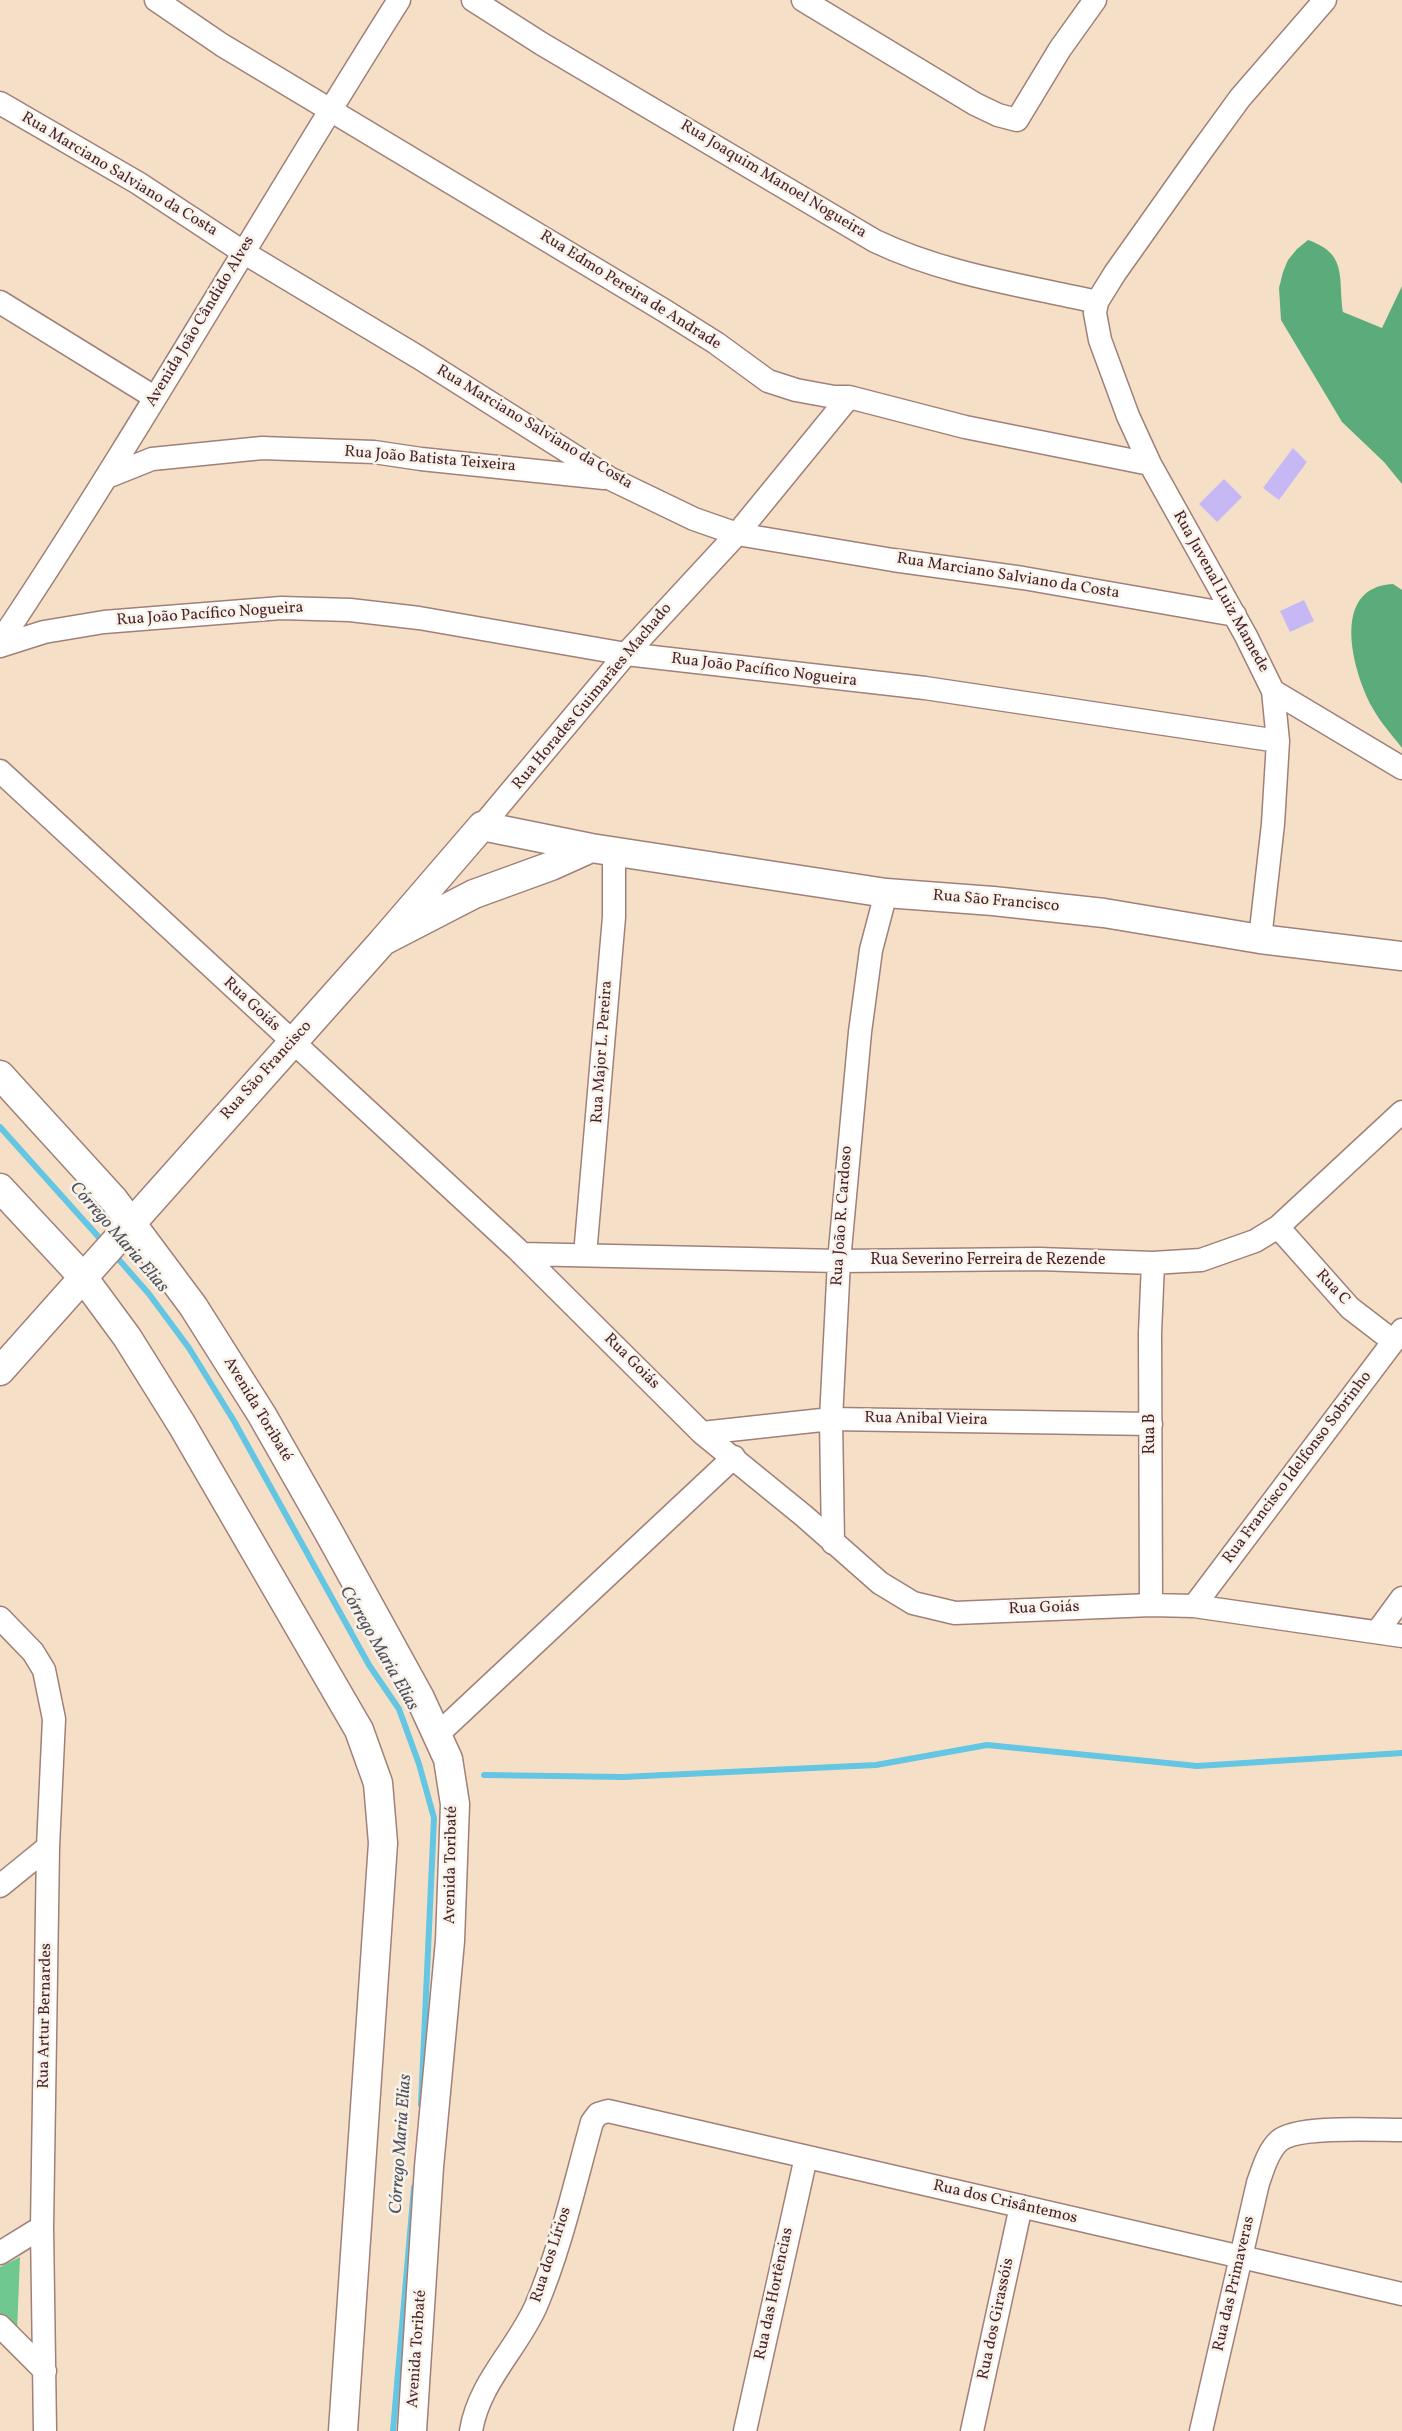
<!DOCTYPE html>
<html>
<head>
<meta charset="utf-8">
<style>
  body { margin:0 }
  canvas { display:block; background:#f5e0c7 }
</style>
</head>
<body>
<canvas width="1402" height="2431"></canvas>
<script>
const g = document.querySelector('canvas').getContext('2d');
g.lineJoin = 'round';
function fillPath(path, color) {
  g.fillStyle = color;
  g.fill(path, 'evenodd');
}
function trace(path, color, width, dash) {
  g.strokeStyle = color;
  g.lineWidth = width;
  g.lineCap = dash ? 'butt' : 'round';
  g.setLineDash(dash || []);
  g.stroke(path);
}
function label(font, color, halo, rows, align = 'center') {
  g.font = font + ' Vollkorn,serif';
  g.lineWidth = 5;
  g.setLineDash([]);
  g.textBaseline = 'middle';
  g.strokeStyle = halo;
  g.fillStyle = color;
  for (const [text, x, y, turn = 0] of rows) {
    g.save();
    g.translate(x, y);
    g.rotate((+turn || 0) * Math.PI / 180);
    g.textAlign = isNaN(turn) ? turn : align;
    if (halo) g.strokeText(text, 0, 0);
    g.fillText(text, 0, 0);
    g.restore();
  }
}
const green = new Path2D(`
  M20 2257 17 2333 0 2317V2267Z`);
const forest = new Path2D(`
  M1308 240C1348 254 1338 277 1343 312L1382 328 1402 286V484L1384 462 1342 422 1281 320 1279 288 1283 272 1288 260 1297 249Z
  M1393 584 1402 590V748C1392 735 1380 722 1372 707 1352 670 1330 587 1393 584Z`);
const stream = new Path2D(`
  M0 1127 104 1243
  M113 1253 149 1294 189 1348 234 1421 369 1665 399 1709 419 1764 434 1818 421 2105
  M484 1775 623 1777 876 1765 987 1745 1197 1766 1402 1753
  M393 2431 414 2187`);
const building = new Path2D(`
  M1293 448 1307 462 1279 500 1263 488Z
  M1224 479 1242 497 1217 522 1199 504Z
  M1304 600 1314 621 1290 632 1280 611Z`);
const minor = new Path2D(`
  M156 0 222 45 665 311 716 343 768 381 796 390 834 397H849L965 427 1150 464
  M473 0 542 44 875 241C944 274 1022 285 1097 302
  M803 0 975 104 998 115 1017 120 1060 49 1095 0
  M0 103 138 183 243 252 418 357 611 479 694 519 737 534 893 560 1023 578 1235 615
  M0 302 154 397
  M107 477 152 459 262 448 374 452 421 459 604 478
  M0 642C140 432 264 213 399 0
  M0 646 44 632 104 622 281 608 350 610 419 618 626 654 925 688 1278 741
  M1273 691 1402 768
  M0 771 517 1249 702 1433 804 1516 880 1583 913 1603 955 1613 1151 1605 1194 1606 1402 1636
  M482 826 626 654 737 534 849 397
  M1260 939 1273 824 1278 741 1273 691 1246 636 1150 464 1128 416 1100 340 1095 313 1097 302 1115 273 1200 153 1240 98 1325 0
  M1278 1227 1350 1308 1393 1341
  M522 1254 839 1261 1039 1259 1153 1263 1201 1260 1255 1241 1278 1227 1402 1112
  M585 1255 614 917V850
  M702 1433 831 1419 1151 1424
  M833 1543 831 1419 839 1261 860 1032 871 950 886 893
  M1151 1605 1150 1333 1153 1263
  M1194 1606 1402 1330
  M0 1618 33 1652 44 1670 54 1719 48 1847 42 2227 45 2431
  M1377 1632 1402 1598
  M438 1734 734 1457
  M0 1886 48 1847
  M0 2253 42 2227
  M0 2326 45 2371
  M471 2431C479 2382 517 2349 536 2306 561 2247 575 2183 592 2122L598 2114 608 2111 1402 2294
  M745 2431 806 2157
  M972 2431 1021 2206
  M1201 2431 1258 2183C1263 2169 1268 2151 1279 2141 1296 2125 1376 2130 1402 2130`);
const tertiary = new Path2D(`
  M383 941 482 826 591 848 886 893 993 901 1104 913 1260 939 1402 956
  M0 1075 114 1200 193 1306 262 1415 328 1531 420 1698 448 1759 455 1804 450 1941 429 2167 412 2431
  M0 1188 82 1276 127 1337 182 1425 359 1730 378 1783 383 1843 343 2431
  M0 1371 383 941 474 894 551 866 591 848`);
const streetNames = [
  ["Rua Marciano Salviano da Costa",119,175,31],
  ["Rua Joaquim Manoel Nogueira",773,180,31],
  ["Rua Edmo Pereira de Andrade",630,291,32],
  ["Avenida João Cândido Alves",201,322,-59],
  ["Rua Marciano Salviano da Costa",534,428,31],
  ["Rua João Batista Teixeira",430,460,5],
  ["Rua Marciano Salviano da Costa",1008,577,9],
  ["Rua Juvenal Luiz Mamede",1220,592,61],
  ["Rua João Pacífico Nogueira",210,615,-4],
  ["Rua João Pacífico Nogueira",764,671,7],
  ["Rua Horades Guimarães Machado",593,697,-50],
  ["Rua São Francisco",996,902,5],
  ["Rua Goiás",251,1005,43],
  ["Rua Major L. Pereira",603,1052,-86],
  ["Rua São Francisco",267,1071,-48],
  ["Rua João R. Cardoso",843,1216,-86],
  ["Rua Severino Ferreira de Rezende",988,1261],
  ["Rua C",1332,1288,47],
  ["Rua Goiás",631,1362,45],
  ["Avenida Toribaté",257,1410,59],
  ["Rua Anibal Vieira",926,1420,1],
  ["Rua B",1151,1434,-90],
  ["Rua Francisco Idelfonso Sobrinho",1298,1468,-53],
  ["Rua Goiás",1044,1609,-2],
  ["Avenida Toribaté",452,1865,-89],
  ["Rua Artur Bernardes",46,2016,-89],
  ["Rua dos Crisântemos",1005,2203,13],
  ["Rua dos Lírios",552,2255,-72],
  ["Rua das Primaveras",1235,2284,-77],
  ["Rua das Hortências",775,2294,-78],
  ["Rua dos Girassóis",997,2319,-78],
  ["Avenida Toribaté",418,2349,-86]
];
const waterNames = [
  ["Córrego Maria Elias",118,1238,49],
  ["Córrego Maria Elias",378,1649,60],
  ["Córrego Maria Elias",402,2144,-86]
];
fillPath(green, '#6fc88f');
fillPath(forest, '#5bac7a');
trace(stream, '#64c6e3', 6);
fillPath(building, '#c5b8f4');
trace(minor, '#a08079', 25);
trace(tertiary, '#a08079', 31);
trace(minor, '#fff', 22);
trace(tertiary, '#fff', 28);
label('16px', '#4a1f2b', '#f7f3e8', streetNames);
label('italic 18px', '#525162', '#f7f3e8', waterNames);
</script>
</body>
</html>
